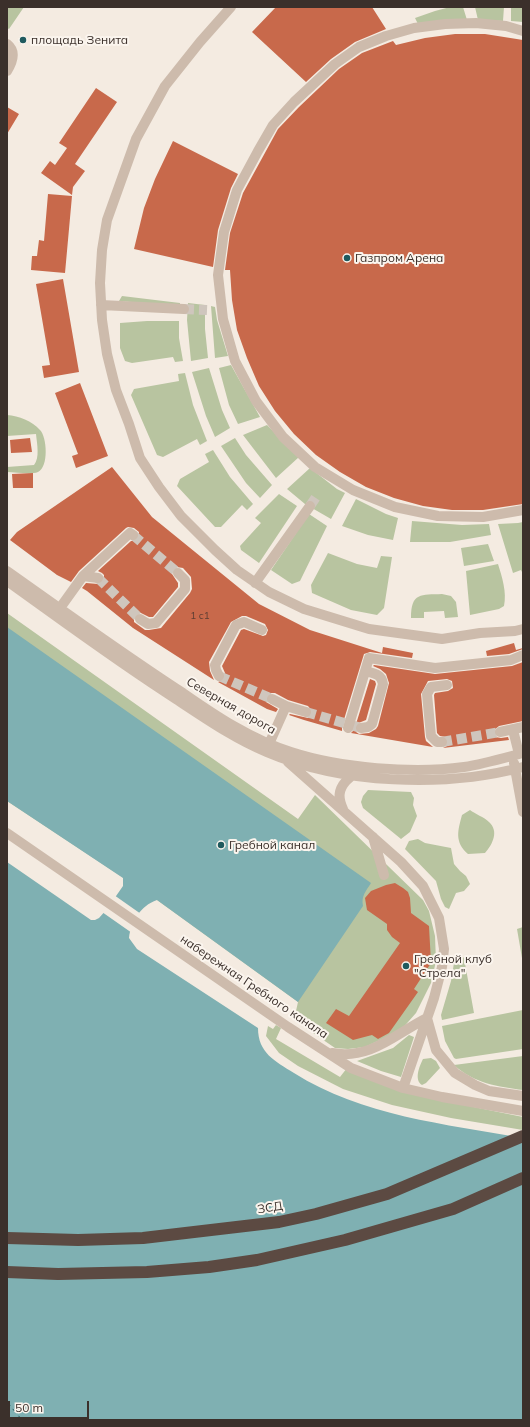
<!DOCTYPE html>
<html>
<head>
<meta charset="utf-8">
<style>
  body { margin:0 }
  #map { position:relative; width:530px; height:1427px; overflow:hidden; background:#f4ebe1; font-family:Mulish,sans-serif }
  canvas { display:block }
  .frame { position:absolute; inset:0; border:8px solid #3b302b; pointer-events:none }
  .scale { position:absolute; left:8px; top:1401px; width:81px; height:18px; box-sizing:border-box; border:2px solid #3b302b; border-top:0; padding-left:5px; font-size:12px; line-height:14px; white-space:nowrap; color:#3b302b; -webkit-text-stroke:3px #fbf5ee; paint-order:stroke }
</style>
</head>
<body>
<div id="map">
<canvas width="530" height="1427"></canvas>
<div class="frame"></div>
<div class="scale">50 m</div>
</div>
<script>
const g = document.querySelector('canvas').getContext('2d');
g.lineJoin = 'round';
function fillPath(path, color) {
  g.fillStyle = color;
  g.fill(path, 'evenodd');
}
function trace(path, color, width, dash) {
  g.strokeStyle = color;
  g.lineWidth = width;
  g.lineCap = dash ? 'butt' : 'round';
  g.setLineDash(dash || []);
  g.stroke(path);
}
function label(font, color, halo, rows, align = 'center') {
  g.font = font + ' Mulish,sans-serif';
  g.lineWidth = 4;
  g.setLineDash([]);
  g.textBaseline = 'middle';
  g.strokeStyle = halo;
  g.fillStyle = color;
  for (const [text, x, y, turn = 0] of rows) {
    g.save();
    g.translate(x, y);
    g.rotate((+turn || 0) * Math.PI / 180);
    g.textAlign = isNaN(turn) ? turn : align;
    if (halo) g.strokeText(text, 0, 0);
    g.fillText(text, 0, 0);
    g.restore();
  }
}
const green = new Path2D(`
  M7 7H24L9 29 7 28Z
  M450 7H463L467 20 418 24 415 18 435 11Z
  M475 7H504L503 21 478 20Z
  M511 7H523V22L511 21Z
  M122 296 180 303V306L119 301Z
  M188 303 205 305V329L208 358 191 361 187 320Z
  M211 306 215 307 217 320 228 356 215 358Z
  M147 321H179V338L183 361 175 362 173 357 132 363 125 361 120 348V323Z
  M231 365 260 417 238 424 229 405 219 368Z
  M209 368 222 410 230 428 215 437 206 416 192 372Z
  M185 373 193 405 207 441 200 445 197 439 163 457 157 455 131 395 134 389 179 381 178 374Z
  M7 415C19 416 32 421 40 430 47 437 49 467 38 472 30 475 16 472 7 472V467L34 465C40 458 37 444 36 434L7 436Z
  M267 425 299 457 276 478 243 435Z
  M235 438 246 455 272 485 260 498 246 483 221 446Z
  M213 450 230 477 253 504 247 510 242 505 221 527H215L177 486 180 479 209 462 205 454Z
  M310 468 337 489 345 493 331 519 305 504 287 489Z
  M279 494 297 506 259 563 241 550 240 546 261 523 255 518Z
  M356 499 386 514 398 518 393 540 368 535 342 526Z
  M309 514 327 526 300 581 292 584 271 570Z
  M412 521 462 525 489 524 491 535 450 542H410Z
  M523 522V574L521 570 513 573 498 524 518 523Z
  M488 544 494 561 464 566 461 548Z
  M328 553 357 564 377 568 381 556 392 557 384 608 377 615 351 610 312 593 311 585Z
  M498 564C502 577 507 592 504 606L499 609 470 615 466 571Z
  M442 594 451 596 456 602 458 617 445 618 444 611 424 612V618H411C411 592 421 595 442 594Z
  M7 613 298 819 315 795 423 900 429 911 435 936 436 961 431 983 416 1013 401 1030 365 1047 348 1049 335 1048 294 1020 298 1002 157 900 7 801Z
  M368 790 411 792 414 798 413 805 417 816 410 832 401 839 363 808 361 802 363 796Z
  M470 810C475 814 484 817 489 822 499 831 493 844 485 853L468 854C454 842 458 830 462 815Z
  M418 839 425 843 451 848 454 864 460 871 466 876 470 884 464 891 456 893 449 909 445 907 441 899 436 881 405 849 409 841Z
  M523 927V964L517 929Z
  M461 955 464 958 474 1013 442 1020 441 1015 451 981 455 957 456 956Z
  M523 1010V1049L456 1059 454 1058 445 1041 442 1026Z
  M276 1025 281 1028 276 1039 340 1077 347 1068 454 1103 523 1117V1130L451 1118 392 1105 343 1089 298 1066 279 1053 266 1036 268 1026 273 1029Z
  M409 1035 414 1037 401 1077 381 1071 357 1061 393 1048Z
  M523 1056V1090C499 1087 473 1083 454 1065Z
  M431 1058 436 1061 440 1068 426 1083 422 1085C414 1080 419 1067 423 1059Z`);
const water = new Path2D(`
  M7 627 371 883C366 891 361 896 363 906L298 1002 157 900C140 906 131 922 129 938L137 949 258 1028C258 1053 275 1061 294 1073 362 1116 445 1124 523 1138V1420H7V862L91 920H95L99 918 107 909 123 886V878L7 801Z`);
const pier = new Path2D(`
  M114 895 141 914 133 927 132 933 102 912Z`);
const ferry = new Path2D(`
  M7 1402 22 1420`);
const building = new Path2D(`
  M276 7H372L386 29 355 42 331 59 306 82 252 32Z
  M455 34H485L523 40V504L483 510H452L423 506 394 498 366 487 340 472 316 455 294 434 275 411 259 386 247 358 237 330 232 300 230 270H225L230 233 243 193 278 129 299 107 339 69 362 53 393 41 396 45 425 38Z
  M96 88 117 102 75 164 85 171 73 187 72 195 41 173 50 161 55 165 67 148 59 143Z
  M7 107 19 114 7 134Z
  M173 141 238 174 231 188 218 230 213 267 134 249 144 208 155 179Z
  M48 194 72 196 65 273 31 270 32 256H37L39 240 44 241Z
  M63 279 79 372 44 378 42 366 50 365 36 284Z
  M80 383 108 456 76 468 72 456 78 454 55 393Z
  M30 438 32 452 11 453 10 440Z
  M112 467 152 517 259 604 310 630 382 653 383 647 413 653 412 658 370 652 364 654 342 726V731L304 720 289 715 290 714 308 718 311 716 312 711 308 706 288 700 275 693H269L266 696V702L278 709 276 712 267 709 218 682 225 679V673L222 666 241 630 244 629 263 636 266 635 268 630 265 624 246 616H242L231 622 209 662 210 671 214 680 133 628 87 591 82 588 86 583 98 584 103 582 104 579V575L102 573 98 571 131 541H136L138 539 139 532 134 528 128 527 126 528 79 571 71 582 57 575 10 540 17 532ZM177 567 183 568 191 577 192 589 190 593 161 628 149 630H145L134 622V616L137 613H141L149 617H153L178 587V583L172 574 173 569Z
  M33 473V488H13L12 474Z
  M514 643 516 650 523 648V649L509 654 487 656 486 651Z
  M523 662V721L499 726 494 730 495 737 501 738 508 737 509 740 443 748 447 746 448 742 446 737 440 736 437 733 434 695 435 693 448 691 453 688 452 681 447 679 428 681 421 694 425 737 426 741 433 747 351 733 355 729 356 732 359 734 369 733 376 729 378 726 389 683 386 674 380 669 373 666 374 665 435 674 512 666Z
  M370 679 375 681 376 684 366 720 356 724Z
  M395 883 403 888 408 892 410 898 411 913 429 926 431 963 414 989 418 992 389 1033 378 1039 372 1035 353 1040 326 1023 336 1009 349 1016 400 943 392 937 387 930V924L367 910 365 898 371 891 386 885Z`);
const minorTunnel = new Path2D(`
  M184 309 207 310
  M310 506 318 494
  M133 535 178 573
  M98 578 140 619
  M219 676 272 699
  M306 712 361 728
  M442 742 500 732`);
const minor = new Path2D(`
  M231 7 200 42 165 86 136 139 107 220 102 250 100 283 102 320 107 354 116 390 129 424 140 458 159 487 181 516 215 550 237 570 269 592 304 609 369 629 442 639 480 633 515 631 523 629
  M523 31 506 26 476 23 445 24 414 28 386 36 359 47 335 64 294 102 273 125 258 151 237 190 224 232 218 275 223 319 235 361 256 401 283 437 315 467 353 490 395 507 438 516 483 517 523 510
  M7 44C17 52 12 63 7 71
  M101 305 184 309
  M7 571C65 612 123 654 183 693 216 716 252 740 291 752 340 768 413 774 464 767 484 764 504 758 523 753
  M83 576 130 533 133 535
  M7 581C63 621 118 662 176 699 205 718 235 739 267 752 342 784 444 788 523 767
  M255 583 310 506
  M60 608 83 576 98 578
  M140 619 148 624 156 623 185 589V580L178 573
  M219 676 216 670 215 665 236 625 244 622 262 630
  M272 699 286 706 306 712
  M348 728 369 658 435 668 511 660 523 655
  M361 728 368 727 372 724 383 684C382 674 373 673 365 671
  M513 730 519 754
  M500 732 523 727
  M442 742H437L431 736 427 694 431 687 447 685
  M269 744 286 706
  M288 762 401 862 423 886 439 918 444 949 442 967 434 998 403 1088
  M514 763 523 812
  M343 809C338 798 338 790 346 781 350 777 353 776 353 771
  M7 833 288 1027 351 1068 403 1088 442 1097 523 1111
  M373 837 384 875
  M427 1018 436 1050 455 1073 475 1085 489 1091 523 1096
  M332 1053C371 1060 395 1034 427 1018`);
const highway = new Path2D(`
  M7 1238 78 1240 143 1238 279 1222 316 1214 387 1194 523 1136
  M7 1272 58 1274 147 1272 209 1267 257 1260 345 1240 453 1209 523 1178`);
const markers = [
  [23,40,4,"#1f5a5e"],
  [347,258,4,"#1f5a5e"],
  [221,845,4,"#1f5a5e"],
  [406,966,4,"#1f5a5e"]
];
const numberNames = [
  ["1 с1",200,616]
];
const poiNames = [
  ["площадь Зенита",31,40],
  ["Газпром Арена",355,258],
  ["Гребной канал",229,845],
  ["Гребной клуб",414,959],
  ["\"Стрела\"",414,973]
];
const streetNames = [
  ["Северная дорога",231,706,30],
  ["набережная Гребного канала",254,987,34],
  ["ЗСД",270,1208,-9]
];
fillPath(green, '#b8c4a0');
fillPath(water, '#7fb0b2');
fillPath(pier, '#f4ebe1');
trace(ferry, '#1f5a5e', 1, [5, 4]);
fillPath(building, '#c8694b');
trace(minorTunnel, '#cfc6bd', 10, [10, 5]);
trace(minor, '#cdbbac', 10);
trace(highway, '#5c4a42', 12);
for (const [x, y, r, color] of markers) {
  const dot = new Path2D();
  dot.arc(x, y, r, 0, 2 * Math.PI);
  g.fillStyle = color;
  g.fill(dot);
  trace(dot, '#fbf5ee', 1.5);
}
label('10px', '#5e3e33', null, numberNames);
label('12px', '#3b302b', '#fbf5ee', poiNames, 'left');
label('12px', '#3b302b', '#fbf5ee', streetNames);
</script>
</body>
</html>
